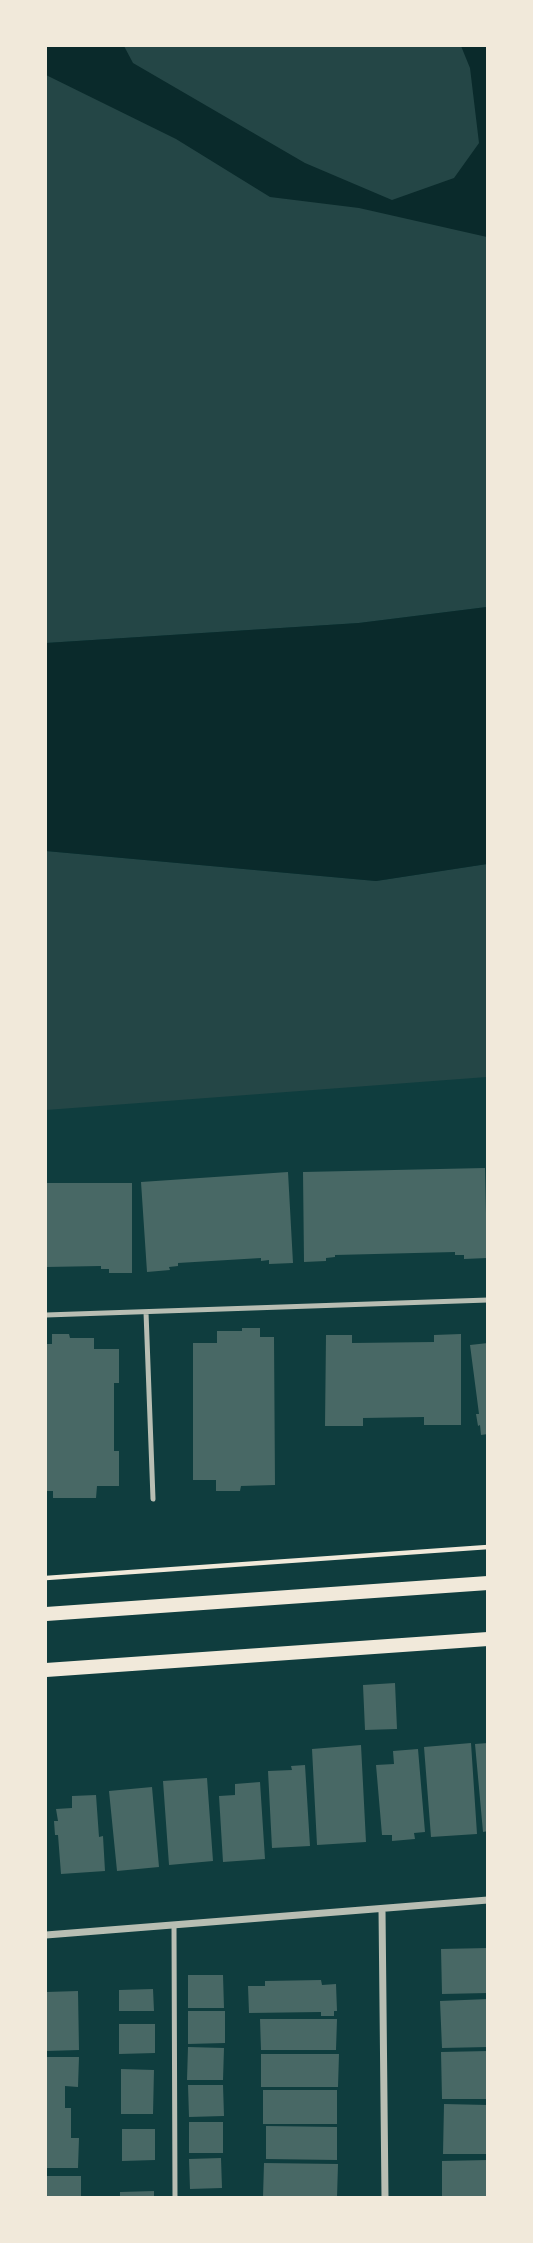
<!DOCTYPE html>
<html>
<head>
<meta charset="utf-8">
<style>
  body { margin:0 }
  #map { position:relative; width:533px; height:2243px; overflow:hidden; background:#0f3d3e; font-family:"Zilla Slab",serif }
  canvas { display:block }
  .frame { position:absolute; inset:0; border:47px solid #f1e9da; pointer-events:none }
</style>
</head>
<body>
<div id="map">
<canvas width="533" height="2243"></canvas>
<div class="frame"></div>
</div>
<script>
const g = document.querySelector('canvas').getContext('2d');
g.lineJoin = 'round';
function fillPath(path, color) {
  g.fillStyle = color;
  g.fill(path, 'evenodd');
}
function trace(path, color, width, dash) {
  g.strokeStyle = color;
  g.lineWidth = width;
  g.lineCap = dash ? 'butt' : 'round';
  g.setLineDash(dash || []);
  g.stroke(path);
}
const green = new Path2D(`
  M46 46H487V607L359 623 46 643Z
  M46 851 376 881 487 864V1077L46 1110Z`);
const water = new Path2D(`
  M46 46H124L133 63 305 163 392 200 454 178 479 143 470 68 461 46H487V237L359 208 270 197 176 139 46 75Z
  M487 607V864L376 881 46 851V643L359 623Z`);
const building = new Path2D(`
  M485 1168 487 1258 464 1259V1255H455V1252L335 1255V1257L326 1258V1261L304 1262 303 1172Z
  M288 1172 293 1263 269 1264V1260L261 1261V1258L178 1263V1266L169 1267 170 1270 147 1272 141 1182Z
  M46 1183H132V1273H109V1269H101V1266L46 1267Z
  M242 1328H260V1337H274L275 1485 241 1486 240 1491H216V1480H193V1343H217V1331H242Z
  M52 1334H69L70 1338H94V1349H119V1383H114V1451H119V1486H97L96 1498H53V1491H46V1344H52Z
  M461 1334V1425H424V1417L363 1418V1426H325L326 1335H352V1343L434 1342V1335Z
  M488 1343V1434L481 1435 480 1425 478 1426 476 1414H479L470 1345Z
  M395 1683 397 1729 365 1730 363 1685Z
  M471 1743 477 1834 431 1837 424 1747Z
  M488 1743V1831L483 1832 475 1744Z
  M361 1745 366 1842 317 1845 312 1749Z
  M418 1749 425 1832 414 1833 415 1839 392 1841V1835H382L376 1765 394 1764 393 1751Z
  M305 1765 310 1846 272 1848 268 1771 292 1770 291 1766Z
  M207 1778 213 1861 169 1865 163 1781Z
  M260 1782 265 1859 223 1862 219 1796 235 1795V1784Z
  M152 1787 159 1867 117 1871 109 1791Z
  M96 1795 99 1837 103 1836 105 1871 61 1874 58 1835H55L54 1821H58L56 1809 72 1808V1796Z
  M488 1948V1993L442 1994 441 1949Z
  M188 1975H223L224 2008H188Z
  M321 1980 322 1985 336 1984 337 2011H334V2016H321V2012L249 2013 248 1986H265V1981Z
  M153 1989 154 2011H119V1990Z
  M78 1991 79 2050 46 2051V1992Z
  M488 1999V2047L442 2048 440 2001Z
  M188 2011H225V2043L188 2044Z
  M260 2019H337L336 2050H261Z
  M119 2024H155V2053L119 2054Z
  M188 2047 224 2048 223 2080H187Z
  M488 2051V2099H442L441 2052Z
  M261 2054H339L338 2087H261Z
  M46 2057H79L78 2087 65 2086V2108H71V2138H79L78 2168H46Z
  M121 2069 154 2070 153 2114H121Z
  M188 2085H223L224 2116 189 2117Z
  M263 2090H337V2124H263Z
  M444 2104 488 2105V2154H443Z
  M189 2122H223V2153H189Z
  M266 2126 337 2127V2160L266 2159Z
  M122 2129H155V2160L122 2161Z
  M221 2158 222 2188 190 2189 189 2159Z
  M488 2160V2198H442V2161Z
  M264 2163 338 2164 337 2198 263 2197Z
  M46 2176H81V2198H46Z
  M154 2191V2198H120V2192Z`);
const path = new Path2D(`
  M46 1578 488 1547`);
const service = new Path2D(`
  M146 1312 153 1499
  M46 1315 488 1300
  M174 1926 175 2198`);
const minor = new Path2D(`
  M382 1909 385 2198
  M46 1935 488 1900`);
const secondary = new Path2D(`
  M46 1614 488 1583
  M46 1670 488 1639`);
fillPath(green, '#244646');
fillPath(water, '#0a2a2b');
fillPath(building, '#486865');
trace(path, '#f1e9da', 4.5);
trace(service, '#b8beb3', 5);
trace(minor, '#b8beb3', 7);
trace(secondary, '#f1e9da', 14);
</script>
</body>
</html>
